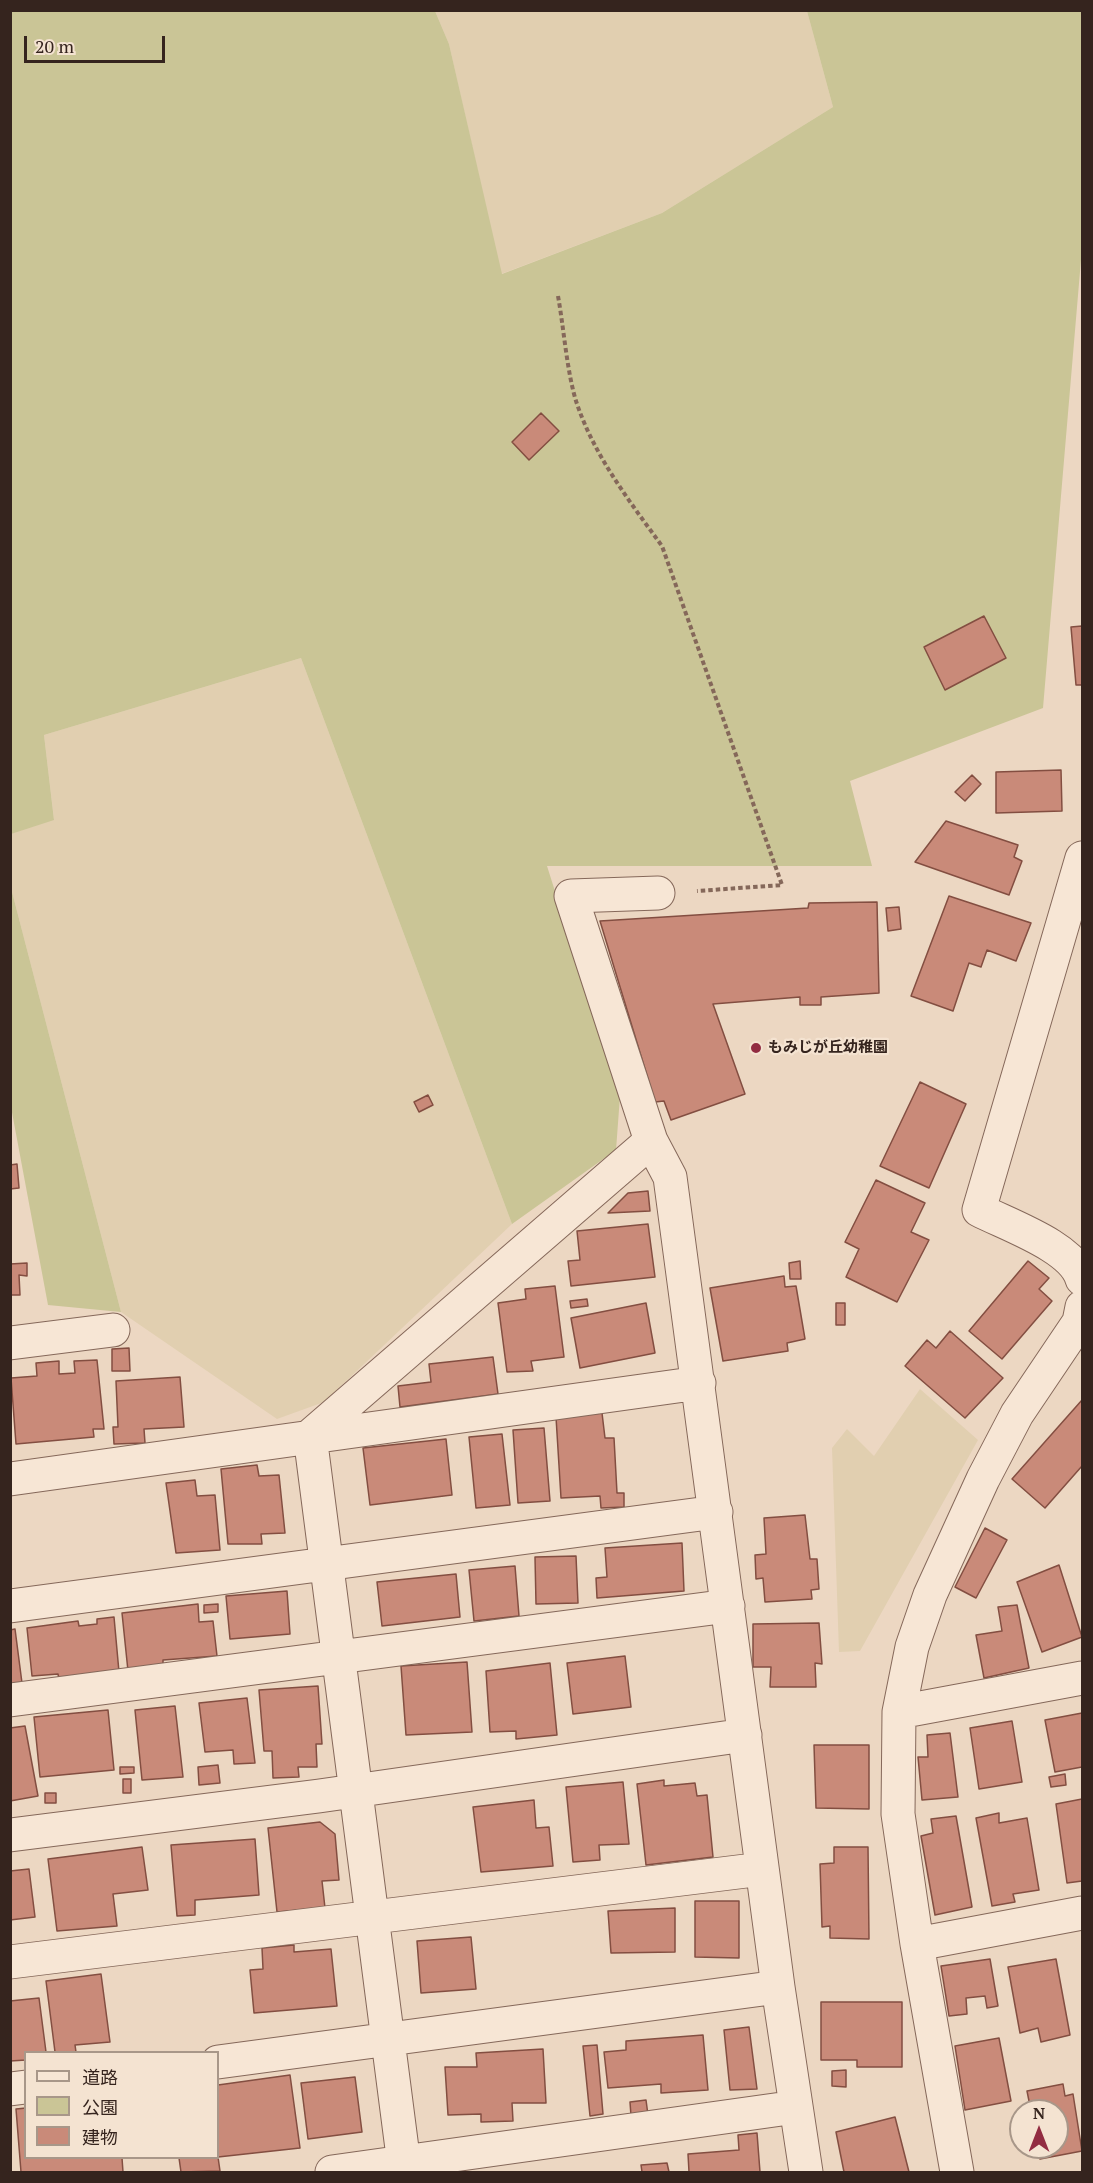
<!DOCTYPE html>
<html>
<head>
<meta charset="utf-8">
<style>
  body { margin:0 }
  #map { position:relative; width:1093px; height:2183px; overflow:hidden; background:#ecd7c2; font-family:"PT Serif","Noto Sans JP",serif }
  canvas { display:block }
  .frame { position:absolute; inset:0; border:12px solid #35241e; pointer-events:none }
  .legend { position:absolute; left:24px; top:2051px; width:195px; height:108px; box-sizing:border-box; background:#f4e3d1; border:2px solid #a89789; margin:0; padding:8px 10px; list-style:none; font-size:18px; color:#35241e }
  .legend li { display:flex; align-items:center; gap:12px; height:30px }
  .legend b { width:30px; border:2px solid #a89789 }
  .north { position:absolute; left:1009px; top:2099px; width:60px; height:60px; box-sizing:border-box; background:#f4e3d1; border:2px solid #a89789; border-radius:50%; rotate:0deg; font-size:16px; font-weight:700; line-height:24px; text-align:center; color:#35241e }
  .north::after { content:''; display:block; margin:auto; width:21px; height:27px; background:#922c41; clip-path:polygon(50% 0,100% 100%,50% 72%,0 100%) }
  .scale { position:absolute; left:24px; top:36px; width:141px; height:27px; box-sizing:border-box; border:3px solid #35241e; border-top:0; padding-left:8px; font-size:18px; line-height:21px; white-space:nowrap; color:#35241e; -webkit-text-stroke:4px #f4e3d1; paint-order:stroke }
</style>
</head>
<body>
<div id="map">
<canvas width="1093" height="2183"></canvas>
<div class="frame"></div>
<ul class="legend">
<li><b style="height:8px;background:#f7e6d5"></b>道路</li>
<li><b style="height:16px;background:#cac596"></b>公園</li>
<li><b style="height:16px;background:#c98a79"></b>建物</li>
</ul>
<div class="north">N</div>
<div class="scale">20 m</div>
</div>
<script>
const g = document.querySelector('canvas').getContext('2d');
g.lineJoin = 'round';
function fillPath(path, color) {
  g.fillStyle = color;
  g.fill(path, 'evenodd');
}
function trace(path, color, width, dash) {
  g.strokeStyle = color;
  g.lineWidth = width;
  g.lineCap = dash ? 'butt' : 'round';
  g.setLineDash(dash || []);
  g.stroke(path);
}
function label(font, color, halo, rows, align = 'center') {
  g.font = font + ' "PT Serif","Noto Sans JP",serif';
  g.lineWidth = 4.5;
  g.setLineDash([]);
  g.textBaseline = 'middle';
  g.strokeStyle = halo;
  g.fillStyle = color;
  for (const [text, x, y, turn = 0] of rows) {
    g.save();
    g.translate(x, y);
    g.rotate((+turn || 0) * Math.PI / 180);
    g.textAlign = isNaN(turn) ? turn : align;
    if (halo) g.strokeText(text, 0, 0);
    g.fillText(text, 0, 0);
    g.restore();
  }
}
const farmland = new Path2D(`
  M435 11H807L833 107 662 213 501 274 449 44Z
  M301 658 512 1224 324 1402 277 1419 121 1312 11 888 10 834 54 819 44 735Z
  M920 1389 978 1440 860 1651 839 1652 832 1448 847 1429 874 1456Z`);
const green = new Path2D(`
  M10 11H435L449 44 502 274 662 213 833 107 807 11H1082V248L1043 708 850 781 872 866H547L620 1096 616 1150 512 1224 301 658 44 735 54 820 11 834Z
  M10 888H11L121 1312 48 1305 11 1107Z`);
const building = new Path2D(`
  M541 413 559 431 529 460 512 442Z
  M984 616 1006 658 945 690 924 647Z
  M1082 626V685H1076L1071 627Z
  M1061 770 1062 811 996 813V772Z
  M972 775 981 784 965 801 955 792Z
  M946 821 1018 845 1014 857 1022 861 1009 895 915 862Z
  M949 896 1031 923 1016 961 987 950 981 967 969 963 953 1011 911 996Z
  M877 902 879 993 821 997V1005H800V997L713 1004 745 1094 671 1120 664 1101 655 1102 600 921 808 908 809 903Z
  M899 907 901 929 888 931 886 908Z
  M920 1082 966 1104 929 1188 880 1166Z
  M428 1095 433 1105 419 1112 414 1102Z
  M17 1164 19 1188 10 1189V1165Z
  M876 1180 925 1203 911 1232 929 1240 897 1302 846 1277 859 1249 845 1242Z
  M648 1191 650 1211 608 1213 628 1193Z
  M648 1224 655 1277 571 1286 568 1261 580 1260 577 1231Z
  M800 1261 801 1279H790L789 1263Z
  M1028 1261 1049 1278 1039 1289 1052 1301 1002 1359 969 1331Z
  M27 1263V1276L19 1275 20 1295H10V1264Z
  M784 1276 785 1287 796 1286 805 1339 787 1343 788 1351 723 1361 710 1288Z
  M555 1286 564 1357 531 1361 533 1371 507 1372 498 1303 526 1299 525 1289Z
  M587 1299 588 1306 571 1308 570 1301Z
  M646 1303 655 1353 580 1368 571 1318Z
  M836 1303H845V1325H836Z
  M950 1331 1003 1378 965 1418 905 1366 927 1340 936 1348Z
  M129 1348 130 1371H112V1349Z
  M493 1357 498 1394 400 1407 398 1386 431 1382 429 1364Z
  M97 1360 104 1429H93L94 1437 16 1444 11 1378 37 1376 36 1363 59 1361V1374L75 1373 74 1361Z
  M180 1377 184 1427 144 1429 145 1443 114 1444 113 1427H118L116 1381Z
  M1082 1400V1466L1045 1508 1012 1479Z
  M602 1413 605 1438H614L617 1493H624V1507L601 1508 600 1496 561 1498 556 1417Z
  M544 1428 550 1501 518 1503 513 1430Z
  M502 1434 510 1505 476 1508 469 1437Z
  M446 1439 452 1495 370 1505 363 1448Z
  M257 1465 259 1476 279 1475 285 1533 261 1534 262 1544H228L221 1469Z
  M195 1480 197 1496 215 1495 220 1550 176 1553 166 1483Z
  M805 1515 810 1559H817L819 1589 811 1590 812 1599 765 1602 763 1578 756 1579 755 1555 766 1554 764 1518Z
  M985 1528 1007 1540 976 1598 955 1587Z
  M682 1543 684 1591 597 1598 596 1578 607 1577 605 1548Z
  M576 1556 578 1603 536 1604 535 1557Z
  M1059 1565 1082 1637 1042 1652 1017 1582Z
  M515 1566 519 1616 474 1621 469 1570Z
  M456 1574 460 1617 382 1626 377 1582Z
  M287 1591 290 1634 230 1639 226 1596Z
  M198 1604 199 1622 213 1621 217 1656 163 1660V1667L128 1671 122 1613Z
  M218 1604V1612L204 1613V1605Z
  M1017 1605 1029 1668 984 1678 976 1635 1002 1631 998 1607Z
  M114 1617 119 1672 59 1679 58 1674 32 1676 27 1628 78 1621 79 1626 97 1624V1619Z
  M819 1623 822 1664 815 1663 816 1687H770L771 1667H753V1624Z
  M15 1629 22 1683 10 1684V1630Z
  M625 1656 631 1707 573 1714 567 1663Z
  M467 1662 472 1732 406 1735 401 1666Z
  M550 1663 557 1735 516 1739V1731L490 1732 486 1671Z
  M318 1686 322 1744H316L317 1767H298L299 1777 273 1778 272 1751H264L259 1690Z
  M247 1698 255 1763 234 1764 233 1750 205 1752 199 1703Z
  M175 1706 183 1777 142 1780 135 1710Z
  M108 1710 114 1770 40 1777 34 1717Z
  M1082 1713V1767L1055 1772 1045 1720Z
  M1012 1721 1022 1782 979 1789 970 1728Z
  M25 1726 38 1796 10 1801V1728Z
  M950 1733 958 1797 922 1800 918 1757H928L927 1735Z
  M814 1745H869V1809L816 1808Z
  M218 1765 220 1783 199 1785 198 1767Z
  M120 1767H134V1773L120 1774Z
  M1065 1774 1066 1785 1051 1787 1049 1777Z
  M123 1779H131V1793H123Z
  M664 1780V1786L695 1783 697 1796 707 1795 713 1857 646 1865 637 1784Z
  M623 1782 629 1844 599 1845 600 1860 573 1862 566 1787Z
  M45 1793H56V1803H45Z
  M1082 1799V1881L1067 1883 1056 1804Z
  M534 1800 536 1828 549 1827 553 1866 481 1872 473 1807Z
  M999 1813V1823L1027 1818 1039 1890 1013 1894 1015 1902 992 1906 976 1818Z
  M956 1816 972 1907 935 1915 921 1836 933 1833 931 1819Z
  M320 1822 335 1834 339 1880 322 1881 325 1908 277 1912 268 1828Z
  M255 1839 259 1895 195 1900V1915L177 1916 171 1845Z
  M142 1847 148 1890 113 1894 117 1926 57 1931 48 1859Z
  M834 1847H868L869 1939 830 1938V1926L822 1927 820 1864 834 1863Z
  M29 1869 35 1917 10 1920V1871Z
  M695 1901H739V1958L695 1957Z
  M675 1908V1952L611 1953 608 1911Z
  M471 1937 476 1989 421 1993 417 1941Z
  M294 1945V1952L331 1949 337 2006 254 2013 250 1970 263 1969 262 1948Z
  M990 1959 998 2006 987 2008 985 1996 966 1998 967 2014 949 2016 941 1966Z
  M1056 1959 1070 2035 1041 2042 1038 2028 1020 2033 1008 1967Z
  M101 1974 110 2042 75 2045 76 2052H55L46 1981Z
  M39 1998 46 2052H26V2060L10 2061V2001Z
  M821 2002H902V2067H857V2060H821Z
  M749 2027 757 2089 730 2090 724 2030Z
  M703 2035 708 2090 661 2093V2084L608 2088 604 2052 626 2050V2041Z
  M999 2038 1011 2101 965 2110 955 2046Z
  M597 2045 603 2114 590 2116 583 2046Z
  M543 2049 546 2103H512L513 2121 481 2122V2114L448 2115 445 2067H477L476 2053Z
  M846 2070V2087L832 2086V2071Z
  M290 2075 300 2148 218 2157 220 2171 181 2172 179 2158H218V2085Z
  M355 2077 362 2132 308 2139 301 2083Z
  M1063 2084 1065 2096 1073 2094 1082 2151 1040 2159 1038 2147H1057V2111H1031L1027 2091Z
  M646 2100 648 2115 631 2116 630 2102Z
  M26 2108V2158H122L123 2172H21L16 2109Z
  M895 2117 909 2172H844L836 2132Z
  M757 2133 760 2172H689L688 2154 739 2150 738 2135Z
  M667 2163 669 2172H642L641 2165Z`);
const path = new Path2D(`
  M558 296C564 329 567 374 577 404 595 457 630 502 662 546L782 885 697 891`);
const minor = new Path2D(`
  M1082 858 979 1210C1008 1225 1073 1247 1082 1279
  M658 893 571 896 651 1141 670 1177 778 1987 806 2172
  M10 1343 113 1330
  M10 1479 699 1383
  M10 1606 716 1512
  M10 1700 728 1606
  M899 1712 1082 1678
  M10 1835 319 1796 745 1735
  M917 1944 1082 1913
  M10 1962 762 1869
  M218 2062 778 1987
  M10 2089 26 2087
  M332 2172 796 2107
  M405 2172 310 1436 651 1141
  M957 2172 917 1944 898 1814 899 1712 912 1647 930 1595 983 1479 1017 1414 1079 1322 1082 1307`);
const markers = [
  [756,1048,6,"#922c41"]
];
const poiNames = [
  ["もみじが丘幼稚園",768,1048]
];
fillPath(farmland, '#e1cfb0');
fillPath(green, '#cac596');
fillPath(building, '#c98a79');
trace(building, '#834e41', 1.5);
trace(minor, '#85685a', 35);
trace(path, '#85685a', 4, [4.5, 3]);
trace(minor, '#f7e6d5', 33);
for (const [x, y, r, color] of markers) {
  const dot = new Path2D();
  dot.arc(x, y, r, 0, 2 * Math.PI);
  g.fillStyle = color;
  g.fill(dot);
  trace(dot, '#f4e3d1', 2);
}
label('bold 15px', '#35241e', '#f4e3d1', poiNames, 'left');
</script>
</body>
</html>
